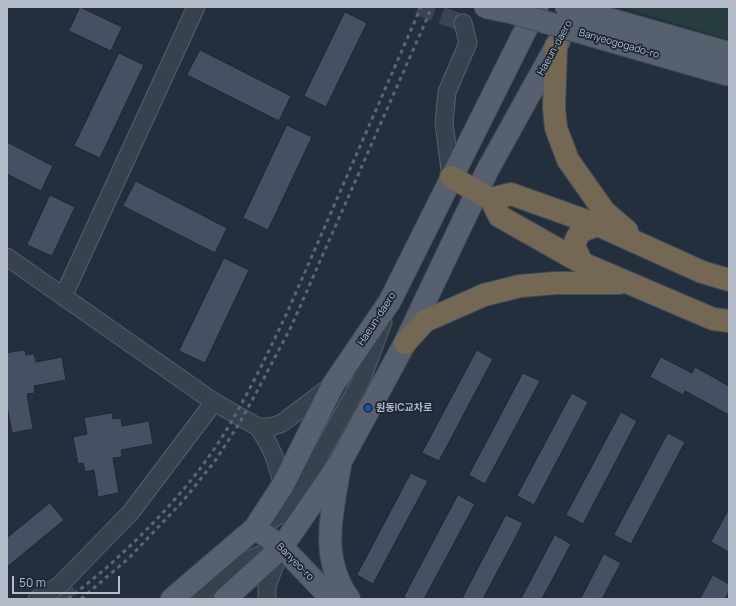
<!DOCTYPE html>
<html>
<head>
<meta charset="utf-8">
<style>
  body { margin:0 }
  #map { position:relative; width:736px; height:606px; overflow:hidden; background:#242f3e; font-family:Manrope,sans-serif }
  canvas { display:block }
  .frame { position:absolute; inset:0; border:8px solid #b4bcc9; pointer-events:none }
  .scale { position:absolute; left:12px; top:576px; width:108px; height:18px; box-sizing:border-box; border:2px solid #b4bcc9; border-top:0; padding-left:5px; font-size:12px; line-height:14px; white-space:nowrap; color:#b4bcc9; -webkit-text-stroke:3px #1d2633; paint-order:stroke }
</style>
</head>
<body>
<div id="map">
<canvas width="736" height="606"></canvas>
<div class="frame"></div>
<div class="scale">50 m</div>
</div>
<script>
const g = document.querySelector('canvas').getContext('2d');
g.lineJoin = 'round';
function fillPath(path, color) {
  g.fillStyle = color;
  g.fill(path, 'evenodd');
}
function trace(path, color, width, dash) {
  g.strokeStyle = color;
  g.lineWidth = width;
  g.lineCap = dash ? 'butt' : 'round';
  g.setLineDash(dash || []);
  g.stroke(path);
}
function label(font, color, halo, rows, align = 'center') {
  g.font = font + ' Manrope,"Noto Sans KR",sans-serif';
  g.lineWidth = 3.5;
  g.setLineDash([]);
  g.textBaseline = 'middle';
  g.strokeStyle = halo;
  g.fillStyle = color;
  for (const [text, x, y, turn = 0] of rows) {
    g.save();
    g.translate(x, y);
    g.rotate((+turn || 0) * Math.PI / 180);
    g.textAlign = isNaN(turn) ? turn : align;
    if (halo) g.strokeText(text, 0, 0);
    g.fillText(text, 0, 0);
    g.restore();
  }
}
const green = new Path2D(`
  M622 7H729V40Z`);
const building = new Path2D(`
  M80 7 122 27 111 51 69 31Z
  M345 12 367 23 326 107 304 96Z
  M200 50 291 96 279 121 187 75Z
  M119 53 144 65 100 158 74 146Z
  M287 125 312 137 268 230 243 218Z
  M7 142 53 166 41 191 7 174Z
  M136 181 227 228 215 253 123 206Z
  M50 195 75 207 52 256 27 245Z
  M224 258 249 270 205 363 179 351Z
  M25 350 26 355 34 354 36 362 62 357 66 380 34 386 35 393 27 394 33 429 12 433 7 406V353Z
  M477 350 493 359 439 461 422 453Z
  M661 357 692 373 695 367 729 386V415L685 391 683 395 650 377Z
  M523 373 540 381 485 484 469 475Z
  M572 393 588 402 534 505 517 496Z
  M621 412 637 421 583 524 566 515Z
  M112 413 113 419 121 418 122 426 149 421 153 444 121 450 122 457 113 458 119 493 98 497 94 470 85 472 83 463 78 464 73 437 87 434 84 418Z
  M668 433 685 442 631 544 614 535Z
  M411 473 428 481 373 584 357 575Z
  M458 495 475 504 424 599H407L404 597Z
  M50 503 64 520 7 567V538Z
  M729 509V552L711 542Z
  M506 515 523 523 483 599H462Z
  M555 535 571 544 542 599H521Z
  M604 554 621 563 602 599H581Z
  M713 575 729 584V591L725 599H700Z`);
const minorTunnel = new Path2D(`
  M418 7 463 23
  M60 585 71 599`);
const minor = new Path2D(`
  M451 177 444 123 447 92 468 43 463 23
  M7 257 214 402 258 427 268 443 274 456 283 485
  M63 297 196 7
  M258 427H271L282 423 331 386
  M255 528 280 515 296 499 361 381 383 322
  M37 599 60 585 131 512 214 402
  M195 599 233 566 277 548
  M267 599V586L281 549`);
const major = new Path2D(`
  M340 466C332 513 319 557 349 599
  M255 528 282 547 332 599
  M172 599 255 528 283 485 333 385 390 301 537 7
  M225 599 282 547 341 461 405 343 487 171 559 41`);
const highway = new Path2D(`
  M556 46 554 108 556 128 568 160 604 211 627 231
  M451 177 491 199 499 216 582 263 713 319 729 321
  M491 199 511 194 598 225 702 272 729 280
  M582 263 574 246C578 230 584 230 598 225
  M405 343 425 321 484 295 520 286 556 283H619`);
const rail = new Path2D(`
  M68 599C84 586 100 574 115 560 154 524 193 483 222 437 247 397 267 355 287 313L421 7
  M81 599 129 558 183 501 215 461 239 424 255 395 291 327 432 7`);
const majorBridge = new Path2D(`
  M485 7 510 12 729 75
  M566 7 729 53`);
const markers = [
  [368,408,4,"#1a4fb4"]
];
const streetNames = [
  ["Banyeogogado-ro",619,44,16],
  ["Haeun-daero",555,48,-61],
  ["Haeun-daero",377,319,-57],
  ["Banyeo-ro",295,562,45]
];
const poiNames = [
  ["원동IC교차로",376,408]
];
fillPath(green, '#263c3f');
fillPath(building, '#455162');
trace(building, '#1f2835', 1);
trace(minorTunnel, '#3a4453', 17, [17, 8]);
trace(minor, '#565f6c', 19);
trace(major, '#414a57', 24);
trace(highway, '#434c59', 24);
trace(minor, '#38414e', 17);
trace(major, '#56606e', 22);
trace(highway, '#746855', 22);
trace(rail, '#5a6575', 3, [4, 4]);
trace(majorBridge, '#414a57', 24, []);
trace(majorBridge, '#56606e', 22);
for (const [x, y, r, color] of markers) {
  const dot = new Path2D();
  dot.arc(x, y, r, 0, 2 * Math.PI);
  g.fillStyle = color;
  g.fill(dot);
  trace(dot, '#1d2633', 1.5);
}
label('10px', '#b4bcc9', '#1d2633', streetNames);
label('bold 10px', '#b4bcc9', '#1d2633', poiNames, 'left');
</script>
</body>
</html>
